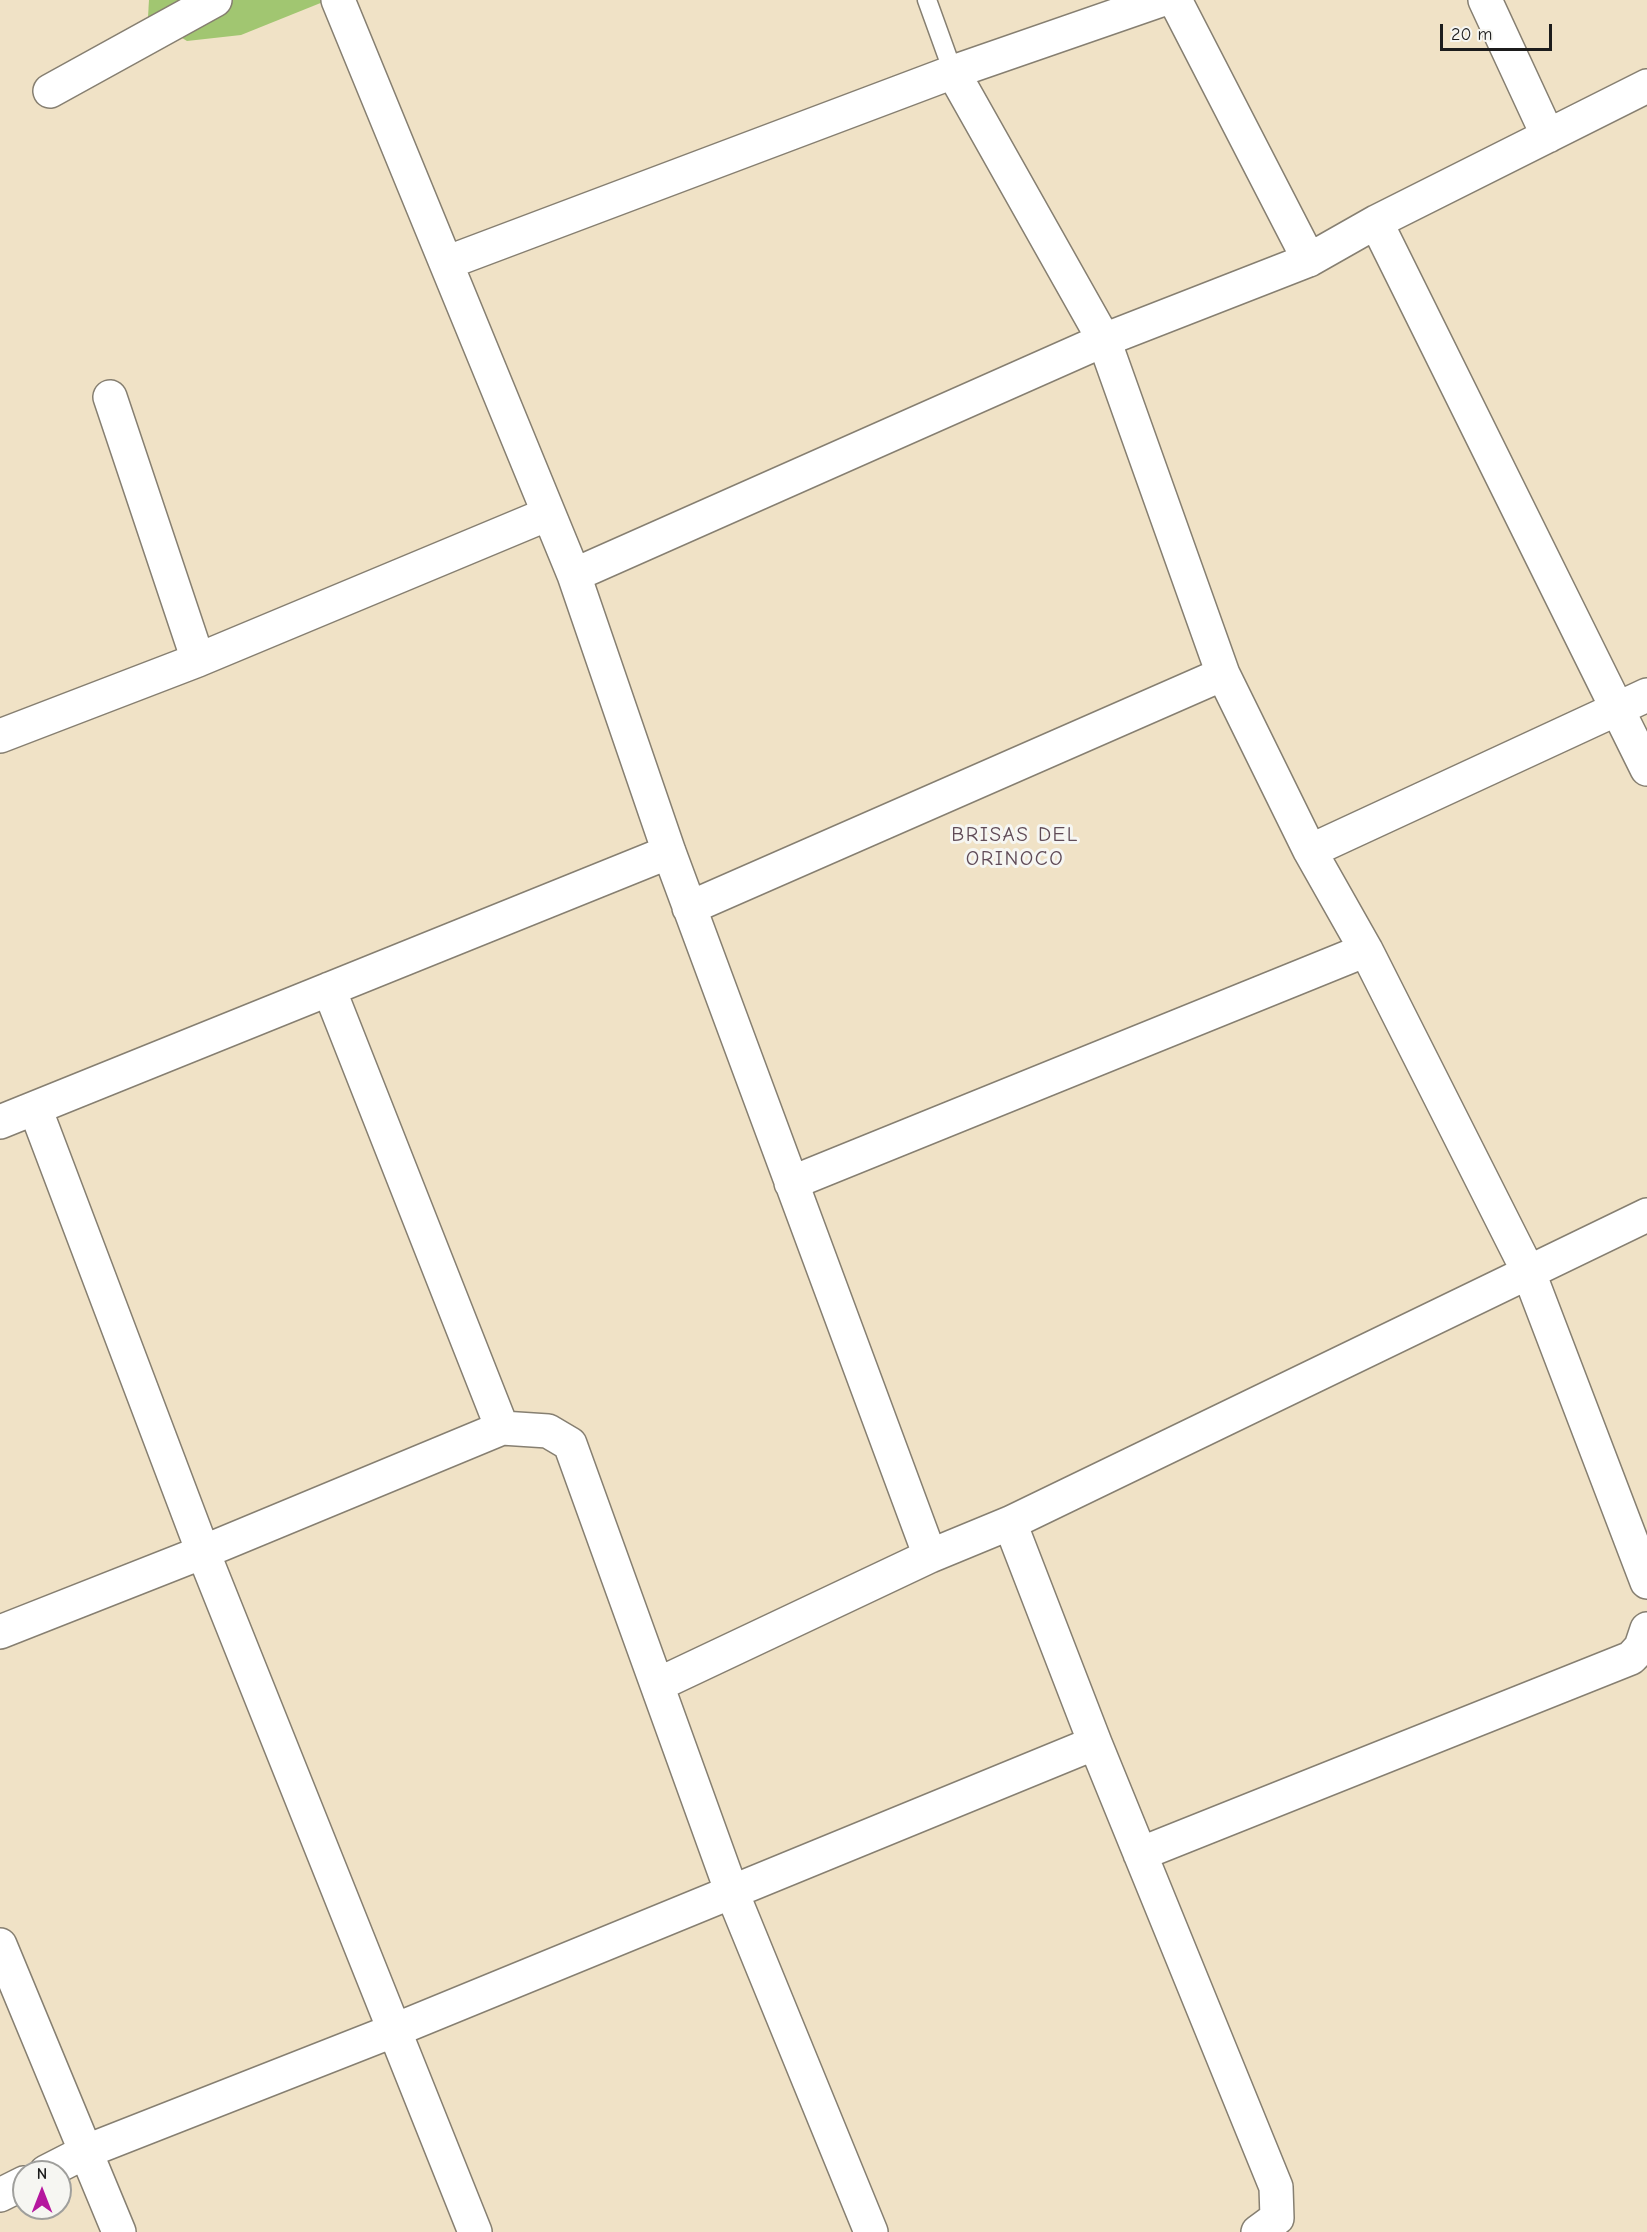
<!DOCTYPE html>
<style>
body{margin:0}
#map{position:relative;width:1647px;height:2232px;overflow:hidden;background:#f0e2c6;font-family:"Comic Neue",sans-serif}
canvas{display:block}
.north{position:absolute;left:12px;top:2160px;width:60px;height:60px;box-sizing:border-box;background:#f6f6f2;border:2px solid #9f9f9c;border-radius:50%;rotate:0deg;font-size:16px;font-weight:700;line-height:24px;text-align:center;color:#1c1c1c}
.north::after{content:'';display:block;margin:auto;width:21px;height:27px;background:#b5179e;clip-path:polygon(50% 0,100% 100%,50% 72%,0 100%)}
.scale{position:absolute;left:1440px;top:24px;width:112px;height:27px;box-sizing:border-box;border:3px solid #1c1c1c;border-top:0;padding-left:8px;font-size:18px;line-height:21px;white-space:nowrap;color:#1c1c1c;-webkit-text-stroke:4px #f6f6f2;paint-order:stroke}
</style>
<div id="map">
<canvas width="1647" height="2232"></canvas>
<div class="north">N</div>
<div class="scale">20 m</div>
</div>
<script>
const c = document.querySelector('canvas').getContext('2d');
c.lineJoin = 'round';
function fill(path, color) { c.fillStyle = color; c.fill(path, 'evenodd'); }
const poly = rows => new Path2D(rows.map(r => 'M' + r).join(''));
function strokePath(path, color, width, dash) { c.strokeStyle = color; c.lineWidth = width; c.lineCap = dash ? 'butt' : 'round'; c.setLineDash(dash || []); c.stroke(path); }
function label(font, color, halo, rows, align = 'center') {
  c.font = font + ' "Comic Neue",sans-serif'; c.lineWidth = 6; c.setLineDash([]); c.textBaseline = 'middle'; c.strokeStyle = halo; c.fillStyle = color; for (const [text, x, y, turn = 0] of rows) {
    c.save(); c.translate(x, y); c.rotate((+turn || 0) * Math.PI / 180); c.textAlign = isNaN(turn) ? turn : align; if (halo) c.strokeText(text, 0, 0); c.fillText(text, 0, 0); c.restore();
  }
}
const green = poly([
 [149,0,328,0,241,35,187,41,148,17]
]);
const service = poly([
 [927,0,953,72]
]);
const minor = poly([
 [338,0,574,575,669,852,930,1556],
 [1175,0,1309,260],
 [1485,0,1548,136],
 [953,72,1104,340,1223,674,1310,851,1366,950,1529,1273,1647,1582],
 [50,91,215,0],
 [1376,222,1647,769],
 [446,263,953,72,1161,0],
 [110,397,198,660],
 [574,575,1104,340,1309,260,1376,222,1647,86],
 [0,736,198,660,548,514],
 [1310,851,1647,695],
 [689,908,1223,674],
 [329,989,502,1428],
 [35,1108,203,1552,475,2232],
 [0,1122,669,852],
 [791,1183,1366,950],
 [1010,1523,1095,1743,1276,2187,1277,2218,1258,2232],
 [0,1632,203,1552,502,1428,548,1431,570,1444,731,1890,871,2232],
 [657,1685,930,1556,1010,1523,1647,1215],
 [1140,1854,1631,1658,1641,1647,1647,1629],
 [0,1945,119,2232],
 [46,2172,87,2151,395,2030,1095,1743],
 [0,2195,24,2183]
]);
const quarterNames = [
 ["BRISAS DEL",1015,835],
 ["ORINOCO",1015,859]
];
fill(green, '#a1c671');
strokePath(service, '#867f71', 21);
strokePath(minor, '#867f71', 36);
strokePath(service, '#fff', 18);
strokePath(minor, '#fff', 33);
c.letterSpacing = '1.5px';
label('21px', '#5f4a56', '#f6f6f2', quarterNames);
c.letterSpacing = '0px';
</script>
